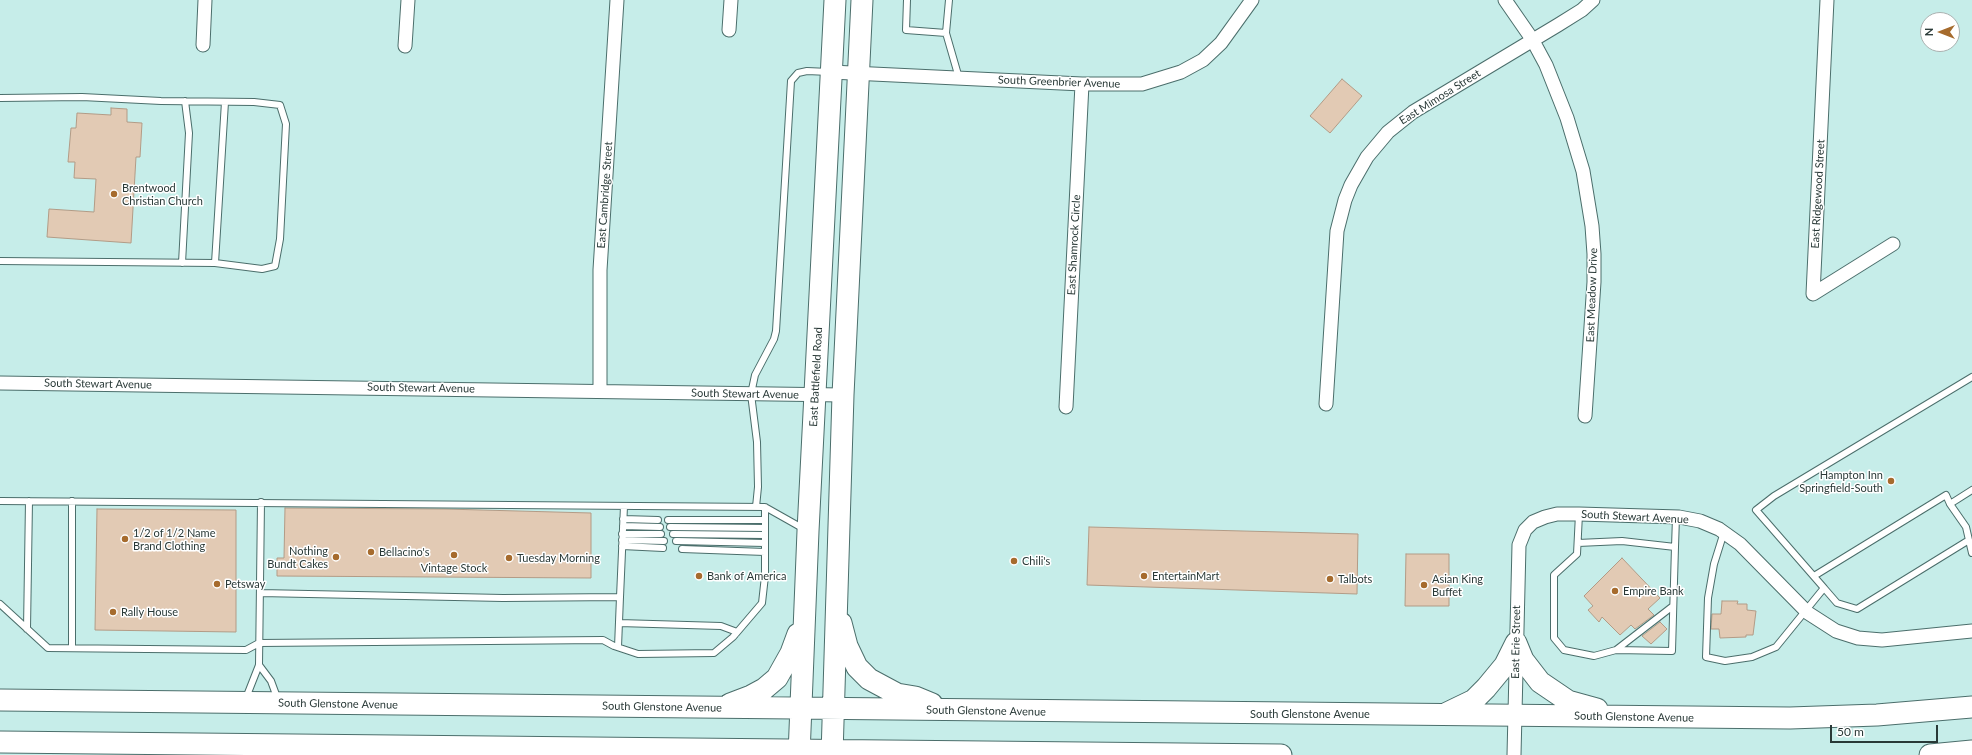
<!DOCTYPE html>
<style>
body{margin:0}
#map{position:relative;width:1972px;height:755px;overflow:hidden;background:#c6ede9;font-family:Lato,sans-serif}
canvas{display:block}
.north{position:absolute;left:1920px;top:12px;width:40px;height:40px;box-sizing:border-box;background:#fff;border:1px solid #a9b0af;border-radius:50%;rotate:270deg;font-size:11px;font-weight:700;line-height:16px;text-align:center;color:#293937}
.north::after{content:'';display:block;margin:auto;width:14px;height:18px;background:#a66b2d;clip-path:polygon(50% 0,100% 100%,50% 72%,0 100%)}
.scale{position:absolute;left:1830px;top:725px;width:108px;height:18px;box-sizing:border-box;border:2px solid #293937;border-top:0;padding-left:5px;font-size:12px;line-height:14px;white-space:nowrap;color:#293937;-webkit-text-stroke:3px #fff;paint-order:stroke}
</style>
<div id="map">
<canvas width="1972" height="755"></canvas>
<div class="north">N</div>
<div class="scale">50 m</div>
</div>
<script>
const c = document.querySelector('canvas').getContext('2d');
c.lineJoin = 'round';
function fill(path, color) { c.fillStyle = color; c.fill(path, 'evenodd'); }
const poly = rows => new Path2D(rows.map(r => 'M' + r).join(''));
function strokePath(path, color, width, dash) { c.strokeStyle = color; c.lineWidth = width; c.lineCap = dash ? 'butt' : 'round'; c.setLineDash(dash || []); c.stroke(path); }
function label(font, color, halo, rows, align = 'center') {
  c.font = font + ' Lato,sans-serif'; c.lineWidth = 3; c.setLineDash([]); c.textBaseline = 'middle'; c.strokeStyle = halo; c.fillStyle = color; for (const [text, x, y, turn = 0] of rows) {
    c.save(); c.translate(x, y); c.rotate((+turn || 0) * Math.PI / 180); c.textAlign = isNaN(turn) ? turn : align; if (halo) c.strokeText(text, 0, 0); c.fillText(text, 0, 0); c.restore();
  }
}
const building = poly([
 [1342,79,1362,96,1330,133,1310,116,1342,79],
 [111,108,127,109,127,122,142,123,140,157,136,157,131,243,47,237,49,209,94,212,96,179,74,178,75,162,68,162,71,128,76,128,77,113,111,115,111,108],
 [285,508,445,509,591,513,591,578,277,576,277,558,284,558,285,508],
 [97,509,236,510,236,632,95,630,97,509],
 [1089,527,1358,534,1357,594,1087,585,1089,527],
 [1406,554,1449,554,1449,606,1405,606,1406,554],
 [1622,558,1660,598,1648,609,1654,615,1635,629,1631,625,1620,635,1602,617,1599,622,1588,610,1593,606,1584,596,1622,558],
 [1722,601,1738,601,1737,604,1747,604,1747,610,1756,611,1753,635,1746,635,1746,637,1720,638,1719,629,1711,629,1712,614,1721,614,1722,601],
 [1660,622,1667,629,1651,644,1642,636,1660,622]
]);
const service = poly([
 [907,0,906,30,946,33,959,78],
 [946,33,949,0],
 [0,98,82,97,161,101,254,102,280,105,286,124,280,239,275,266,262,269,215,263,0,261],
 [182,263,189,133,185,101],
 [215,263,225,102],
 [1972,490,1950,504,1966,527,1972,553],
 [0,501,765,507,804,529],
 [72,501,72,648],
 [756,507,758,487,757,442,751,394,755,375,774,339,776,331,791,81,798,73,807,71,829,72],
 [623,519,658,520],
 [668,520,765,520],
 [623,526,660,527],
 [670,527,765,528],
 [1724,532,1714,564,1708,598,1706,657,1725,661,1752,657,1776,647,1824,588,1756,510,1774,496,1972,377],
 [622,534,661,534],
 [673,534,765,535],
 [622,540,664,541],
 [676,541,765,543],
 [1578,543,1622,541,1675,547,1672,651,1616,650,1594,656,1564,650,1554,638,1554,575,1577,554,1579,514],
 [622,546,663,548],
 [1675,547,1676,517],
 [682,549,765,552],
 [1814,576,1946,495,1950,504],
 [1824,588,1837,603,1857,609,1969,540],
 [260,593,503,598,620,597,618,647],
 [620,597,624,506],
 [0,604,48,648,246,650,259,643,603,640,614,646,638,654,714,653,733,637,762,603,765,576,765,507],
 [619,623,721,626,737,632],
 [27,629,29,501],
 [1616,650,1673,606],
 [259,665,271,681,278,700],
 [246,698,259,665,261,502]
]);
const minor = poly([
 [1505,0,1532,39,1546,65,1567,118,1583,171,1592,226,1594,254,1594,282,1585,416],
 [1827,0,1813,294,1893,244],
 [729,30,731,0],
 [203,45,205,0],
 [405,46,408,0],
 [831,72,1082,84,1142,84,1181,72,1203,60,1221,43,1252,0],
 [0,383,843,395],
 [600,391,600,270,617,0],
 [1326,404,1337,231,1345,200,1351,185,1367,157,1388,132,1413,112,1558,25,1582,10,1593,0],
 [1066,407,1082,84],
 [1514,755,1519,545,1525,530,1533,522,1545,517,1557,514,1579,514,1679,517,1700,521,1719,529,1740,544,1808,613,1836,631,1858,638,1882,640,1972,631]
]);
const primary = poly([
 [841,623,847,646,857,667,869,679,897,694,915,697,932,704],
 [1516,643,1523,660,1540,682,1568,701,1597,709],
 [0,700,1790,718,1877,715,1972,707],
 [730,704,751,696,764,689,777,678,791,653,798,634],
 [1447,713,1474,700,1486,688,1505,665,1516,643],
 [0,742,1281,755],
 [799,755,808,531,835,0],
 [832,755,843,395,862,0],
 [1930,755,1972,751]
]);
const markers = [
 [114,194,4,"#a66b2d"],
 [1891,481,4,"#a66b2d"],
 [125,539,4,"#a66b2d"],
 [371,552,4,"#a66b2d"],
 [454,555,4,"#a66b2d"],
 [336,557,4,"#a66b2d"],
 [509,558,4,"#a66b2d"],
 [1014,561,4,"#a66b2d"],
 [699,576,4,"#a66b2d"],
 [1144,576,4,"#a66b2d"],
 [1330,579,4,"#a66b2d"],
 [217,584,4,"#a66b2d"],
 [1424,585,4,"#a66b2d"],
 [1615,591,4,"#a66b2d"],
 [113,612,4,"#a66b2d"]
];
const streetNames = [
 ["South Greenbrier Avenue",1059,82,2],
 ["East Mimosa Street",1440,97,-32],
 ["East Ridgewood Street",1818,194,-87],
 ["East Cambridge Street",605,195,-86],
 ["East Shamrock Circle",1074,245,-87],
 ["East Meadow Drive",1592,295,-88],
 ["East Battlefield Road",816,377,-87],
 ["South Stewart Avenue",98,384,1],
 ["South Stewart Avenue",421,388,1],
 ["South Stewart Avenue",745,394,1],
 ["South Stewart Avenue",1635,517,3],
 ["East Erie Street",1516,642,-89],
 ["South Glenstone Avenue",338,704,1],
 ["South Glenstone Avenue",662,707,1],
 ["South Glenstone Avenue",986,711,1],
 ["South Glenstone Avenue",1310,714],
 ["South Glenstone Avenue",1634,717,1]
];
const poiNames = [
 ["Brentwood",122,188],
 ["Christian Church",122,201],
 ["Hampton Inn",1883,475,"right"],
 ["Springfield-South",1883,488,"right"],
 ["1/2 of 1/2 Name",133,533],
 ["Brand Clothing",133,546],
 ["Nothing",328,551,"right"],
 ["Bundt Cakes",328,564,"right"],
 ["Bellacino's",379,552],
 ["Tuesday Morning",517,558],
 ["Chili's",1022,561],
 ["Vintage Stock",454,568,"center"],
 ["Bank of America",707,576],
 ["EntertainMart",1152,576],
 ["Talbots",1338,579],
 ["Asian King",1432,579],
 ["Buffet",1432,592],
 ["Petsway",225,584],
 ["Empire Bank",1623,591],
 ["Rally House",121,612]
];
fill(building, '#e2cab4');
strokePath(building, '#b29b86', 1);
strokePath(service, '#4b6e6b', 8);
strokePath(minor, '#4b6e6b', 15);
strokePath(primary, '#4b6e6b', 23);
strokePath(service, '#fff', 6);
strokePath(minor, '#fff', 13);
strokePath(primary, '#fff', 21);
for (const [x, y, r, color] of markers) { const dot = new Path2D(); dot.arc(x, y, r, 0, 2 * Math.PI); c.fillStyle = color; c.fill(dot); strokePath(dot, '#fff', 1.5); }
label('11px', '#293937', '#fff', streetNames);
label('11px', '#293937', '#fff', poiNames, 'left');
</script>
